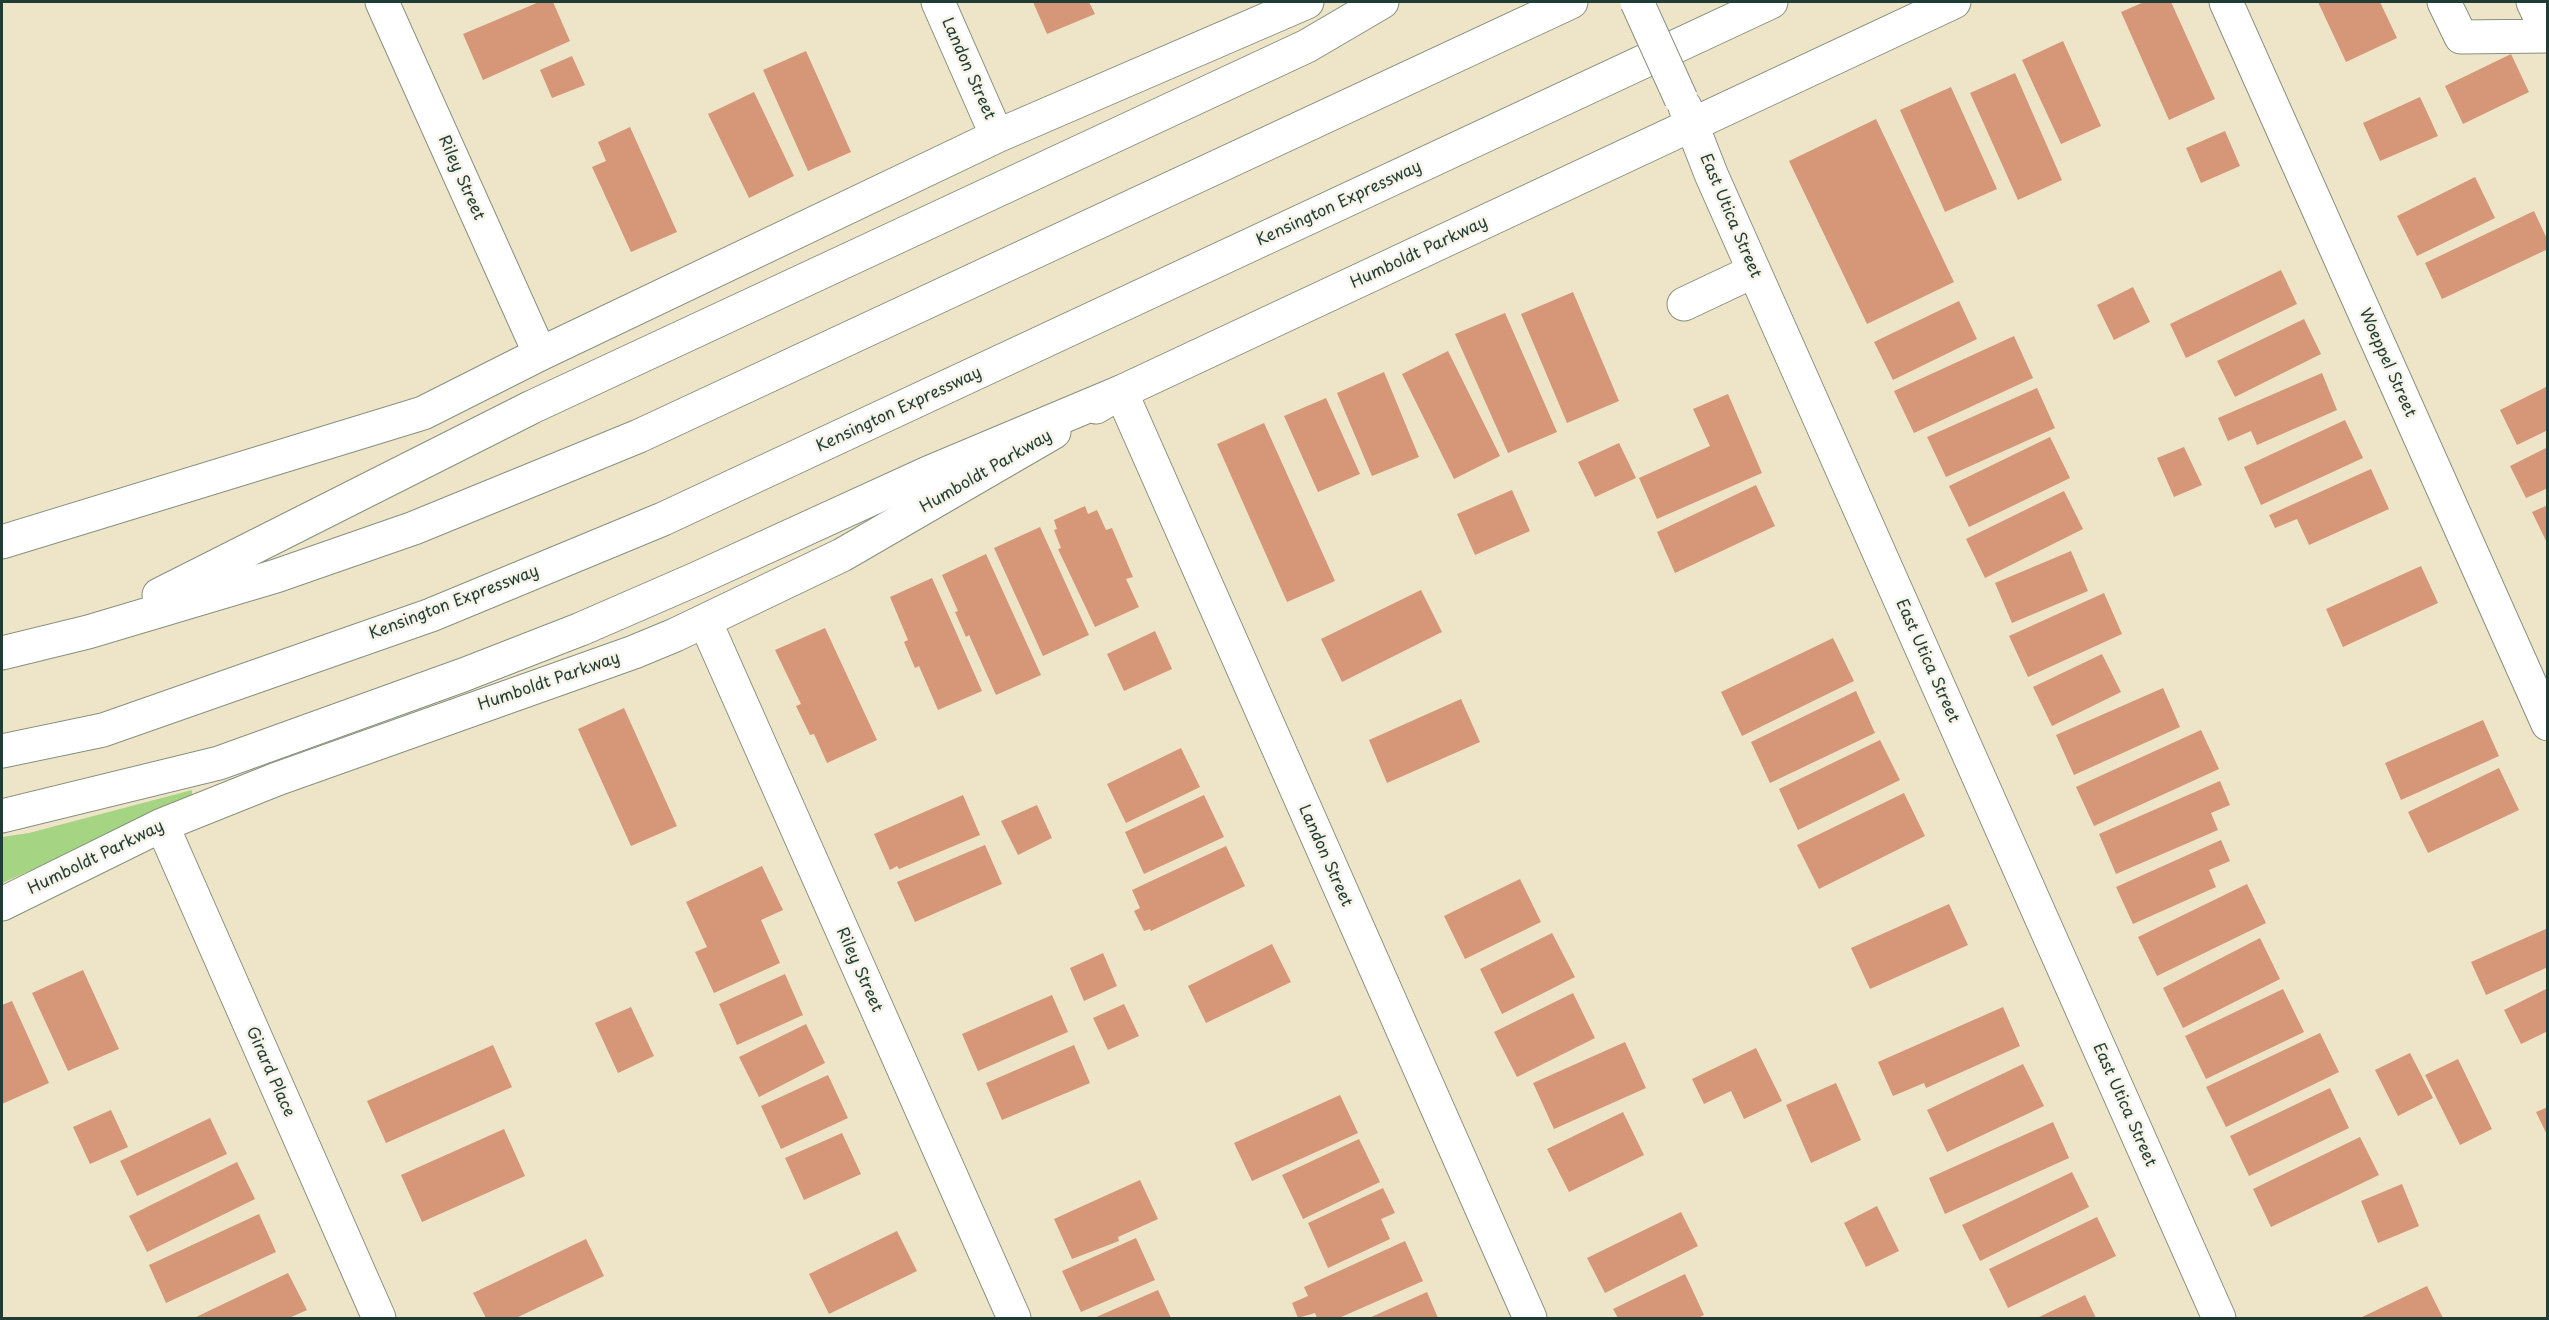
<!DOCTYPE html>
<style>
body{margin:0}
#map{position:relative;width:2549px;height:1320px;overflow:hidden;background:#eee5c8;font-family:"Playpen Sans",sans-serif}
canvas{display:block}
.frame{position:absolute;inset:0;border:3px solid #1f3d34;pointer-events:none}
</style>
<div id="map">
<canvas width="2549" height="1320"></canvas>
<div class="frame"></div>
</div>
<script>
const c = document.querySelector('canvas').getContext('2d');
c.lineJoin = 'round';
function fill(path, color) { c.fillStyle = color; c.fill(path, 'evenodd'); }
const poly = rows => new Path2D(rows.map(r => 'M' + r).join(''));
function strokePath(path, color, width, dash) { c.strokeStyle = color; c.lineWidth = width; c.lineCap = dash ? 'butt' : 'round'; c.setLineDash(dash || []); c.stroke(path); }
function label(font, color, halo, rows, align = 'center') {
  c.font = font + ' "Playpen Sans",sans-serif'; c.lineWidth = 5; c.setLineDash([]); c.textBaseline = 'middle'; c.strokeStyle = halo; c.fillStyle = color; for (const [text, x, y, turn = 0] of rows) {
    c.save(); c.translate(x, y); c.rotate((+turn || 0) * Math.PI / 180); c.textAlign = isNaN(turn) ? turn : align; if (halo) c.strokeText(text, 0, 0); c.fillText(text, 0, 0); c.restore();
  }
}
const green = poly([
 [192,790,192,800,2,883,2,837,29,833]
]);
const building = poly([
 [539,2,553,2,570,41,483,80,463,34],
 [1033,2,1089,2,1095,14,1047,34],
 [2144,2,2171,2,2215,99,2169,120,2121,12],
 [2318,2,2380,2,2397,38,2346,62],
 [2063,41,2101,126,2061,144,2022,60],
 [806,51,851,152,808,171,763,70],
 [2511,54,2529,92,2463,124,2445,86],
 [572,56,585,85,552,98,540,70],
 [2015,73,2062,180,2018,200,1970,93],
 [1951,87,1997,189,1945,212,1900,110],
 [754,92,794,176,749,198,708,114],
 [2420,97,2438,136,2380,161,2363,123],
 [1876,119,1954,282,1867,324,1789,161],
 [630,127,677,232,631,252,592,167,606,161,598,142],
 [2225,131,2240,166,2201,183,2186,148],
 [2475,177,2495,218,2417,256,2397,216],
 [2534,211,2548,241,2548,249,2442,299,2425,263],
 [2281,270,2297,304,2186,358,2170,324],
 [2133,287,2150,322,2114,340,2097,305],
 [1573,292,1619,401,1567,423,1521,314],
 [1959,301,1977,339,1893,380,1874,342],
 [1505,313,1557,432,1508,453,1455,334],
 [2304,319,2321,354,2235,397,2217,361],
 [2014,336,2033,378,1914,433,1894,391],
 [1448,351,1500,456,1454,479,1402,374],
 [1384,372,1419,457,1372,476,1337,393],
 [2322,373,2337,410,2257,445,2251,431,2228,441,2218,418],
 [2548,386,2548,430,2517,445,2500,410],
 [2037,388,2055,428,1946,477,1927,437],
 [1728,394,1762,473,1657,519,1639,478,1710,446,1693,409],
 [1326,398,1360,474,1318,492,1284,416],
 [2345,420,2363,458,2261,505,2244,467],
 [1264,423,1335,581,1287,602,1217,444],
 [2050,437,2070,478,1969,527,1949,486],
 [1619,443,1636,478,1595,497,1578,462],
 [2184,447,2202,485,2174,497,2157,458],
 [2548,447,2548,488,2526,498,2510,466],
 [2371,469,2389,509,2309,545,2297,519,2275,528,2269,515],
 [1756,485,1775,526,1675,573,1657,532],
 [1512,490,1530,531,1475,555,1457,514],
 [2064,491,2083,529,1985,578,1966,539],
 [2548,505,2548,545,2532,512],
 [1085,506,1088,514,1097,510,1106,530,1112,528,1133,577,1126,579,1139,607,1095,627,1058,549,1061,548,1054,530,1057,529,1054,520],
 [1040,527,1089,635,1043,656,994,548],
 [2071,551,2088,591,2012,623,1995,583],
 [986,554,1041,675,996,695,969,635,966,637,955,612,958,611,942,575],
 [2421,566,2438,603,2343,647,2326,609],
 [932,578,982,691,938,710,919,666,915,668,904,642,908,640,890,597],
 [1421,590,1442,632,1342,682,1321,639],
 [2104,593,2122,634,2028,677,2009,636],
 [825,628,877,740,827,763,814,734,810,735,796,706,801,704,775,650],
 [1155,631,1172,669,1124,691,1107,654],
 [1833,638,1854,681,1742,736,1721,692],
 [2102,654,2121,692,2052,726,2033,687],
 [2163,688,2180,727,2074,775,2056,735],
 [1856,691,1875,733,1770,783,1751,742],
 [1461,699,1480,742,1387,783,1369,740],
 [624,708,677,826,631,846,578,729],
 [2483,720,2499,756,2401,800,2385,763],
 [2201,730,2219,769,2094,826,2076,787],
 [1880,740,1900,780,1798,830,1779,789],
 [1181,748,1200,787,1126,823,1107,784],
 [2499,768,2519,810,2428,853,2408,812],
 [2220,781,2230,805,2211,813,2218,830,2116,874,2099,834],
 [1904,793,1925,836,1819,889,1797,845],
 [963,795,980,835,899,869,897,866,890,870,874,834],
 [1204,795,1224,837,1144,874,1125,832],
 [1037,805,1052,838,1018,855,1001,821],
 [2221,840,2230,861,2209,870,2216,887,2133,924,2116,887],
 [985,845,1002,884,915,922,897,882],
 [1226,846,1245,886,1151,931,1150,929,1144,931,1134,911,1140,908,1132,890],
 [762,866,783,910,761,920,780,963,714,993,695,952,707,947,686,902],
 [1520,879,1541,922,1465,959,1444,916],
 [2247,884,2266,923,2157,976,2138,937],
 [1949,904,1968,945,1870,989,1851,948],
 [2548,928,2548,967,2486,995,2471,962],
 [1552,933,1575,977,1502,1014,1480,969],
 [2260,938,2280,979,2183,1028,2163,988],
 [1272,944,1291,982,1206,1023,1188,986],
 [1103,953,1117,986,1084,1001,1070,968],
 [83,970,119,1049,68,1071,32,993],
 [785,974,803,1015,737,1045,719,1004],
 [2548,988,2548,1031,2521,1044,2504,1010],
 [2283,989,2304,1032,2206,1079,2185,1036],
 [1573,993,1595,1038,1517,1077,1494,1032],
 [1052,995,1068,1032,978,1071,962,1034],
 [12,1001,49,1083,2,1104,2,1005],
 [1124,1004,1139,1036,1108,1050,1093,1018],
 [631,1007,654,1056,618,1073,595,1023],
 [2003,1007,2020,1046,1926,1088,1924,1083,1893,1096,1878,1062],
 [806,1024,825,1063,759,1097,739,1057],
 [2320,1033,2339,1072,2226,1127,2206,1087],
 [1625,1042,1646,1088,1554,1129,1533,1083],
 [493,1045,512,1087,386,1143,367,1101],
 [1074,1045,1090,1083,1002,1120,986,1083],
 [1756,1048,1782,1101,1744,1119,1731,1091,1704,1104,1692,1079],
 [2410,1053,2433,1098,2398,1116,2375,1070],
 [2458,1059,2492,1129,2460,1145,2425,1075],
 [2023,1064,2044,1106,1947,1152,1927,1110],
 [828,1075,848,1118,781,1149,761,1106],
 [1836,1083,1861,1140,1811,1163,1786,1105],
 [2330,1088,2349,1128,2249,1176,2230,1136],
 [1340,1095,1358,1133,1252,1181,1234,1143],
 [2548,1107,2548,1137,2536,1112],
 [111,1110,128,1147,90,1164,73,1127],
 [1623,1112,1644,1155,1569,1192,1547,1149],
 [210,1118,227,1154,137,1196,120,1161],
 [2053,1122,2069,1158,1945,1214,1929,1178],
 [504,1129,525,1176,422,1222,401,1175],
 [842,1133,861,1174,804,1200,785,1158],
 [2360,1137,2379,1175,2271,1227,2253,1189],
 [1359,1139,1380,1182,1303,1219,1282,1175],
 [237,1162,255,1199,147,1252,129,1216],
 [2072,1172,2089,1207,1980,1261,1962,1225],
 [1140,1180,1158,1219,1118,1237,1119,1241,1072,1259,1054,1219],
 [2402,1184,2419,1226,2378,1243,2361,1201],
 [1383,1188,1395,1213,1381,1219,1390,1239,1328,1268,1308,1223],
 [1877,1206,1899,1251,1866,1267,1844,1223],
 [1681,1212,1698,1246,1605,1293,1587,1258],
 [259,1214,276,1252,166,1303,149,1265],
 [2097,1217,2116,1256,2008,1308,1989,1269],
 [897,1231,917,1271,829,1314,809,1274],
 [1136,1238,1155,1280,1081,1312,1062,1271],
 [586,1239,604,1276,516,1318,486,1318,473,1293],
 [1405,1241,1423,1281,1339,1318,1317,1318,1315,1313,1298,1318,1292,1303,1308,1296,1304,1287],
 [288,1273,307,1310,289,1318,194,1318],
 [1685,1274,1704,1315,1698,1318,1618,1318,1613,1309],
 [2427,1286,2443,1318,2360,1318],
 [1158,1290,1171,1318,1094,1318],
 [1427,1292,1438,1318,1369,1318],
 [2085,1295,2096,1318,2037,1318]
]);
const minor = poly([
 [382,2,540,354],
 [938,2,997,136],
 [2226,2,2548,724],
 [2444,2,2461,37,2548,36],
 [2533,2,2548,34],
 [1685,107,1711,174,2219,1318],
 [1684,304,1754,271],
 [1121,392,1530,1318],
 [1096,407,1121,392,1954,2],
 [2,542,423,413,540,354,997,136,1307,2],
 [705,621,1014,1318],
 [162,825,379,1318],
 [2,904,162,825,277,779,634,652,675,635,842,555,1054,432]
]);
const highway = poly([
 [159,595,532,407,1307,46,1382,2],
 [2,653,88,632,276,576,414,528,639,436,1571,2],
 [2,751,103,730,431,615,663,519,1771,2],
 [2,816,219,763,463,675,581,629,696,579,928,473,1121,392]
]);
const minorBridge = poly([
 [1637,2,1681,99]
]);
const streetNames = [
 ["Landon Street",968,69,66],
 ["Riley Street",461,178,66],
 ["Kensington Expressway",1339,204,-25],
 ["East Utica Street",1730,216,67],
 ["Humboldt Parkway",1419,253,-25],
 ["Woeppel Street",2387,363,66],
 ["Kensington Expressway",899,410,-25],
 ["Humboldt Parkway",986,472,-30],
 ["Kensington Expressway",454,603,-21],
 ["East Utica Street",1927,661,66],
 ["Humboldt Parkway",549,682,-19],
 ["Landon Street",1325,856,66],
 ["Humboldt Parkway",96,858,-26],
 ["Riley Street",859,970,66],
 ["Girard Place",270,1072,66],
 ["East Utica Street",2124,1105,66]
];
fill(green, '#a5d482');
fill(building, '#d69678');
strokePath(minor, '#86917e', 35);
strokePath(highway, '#86917e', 35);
strokePath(minor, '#fff', 33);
strokePath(highway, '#fff', 33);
strokePath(minorBridge, '#86917e', 35, []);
strokePath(minorBridge, '#fff', 33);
label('16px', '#1f3d34', '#f7f3e8', streetNames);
</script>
